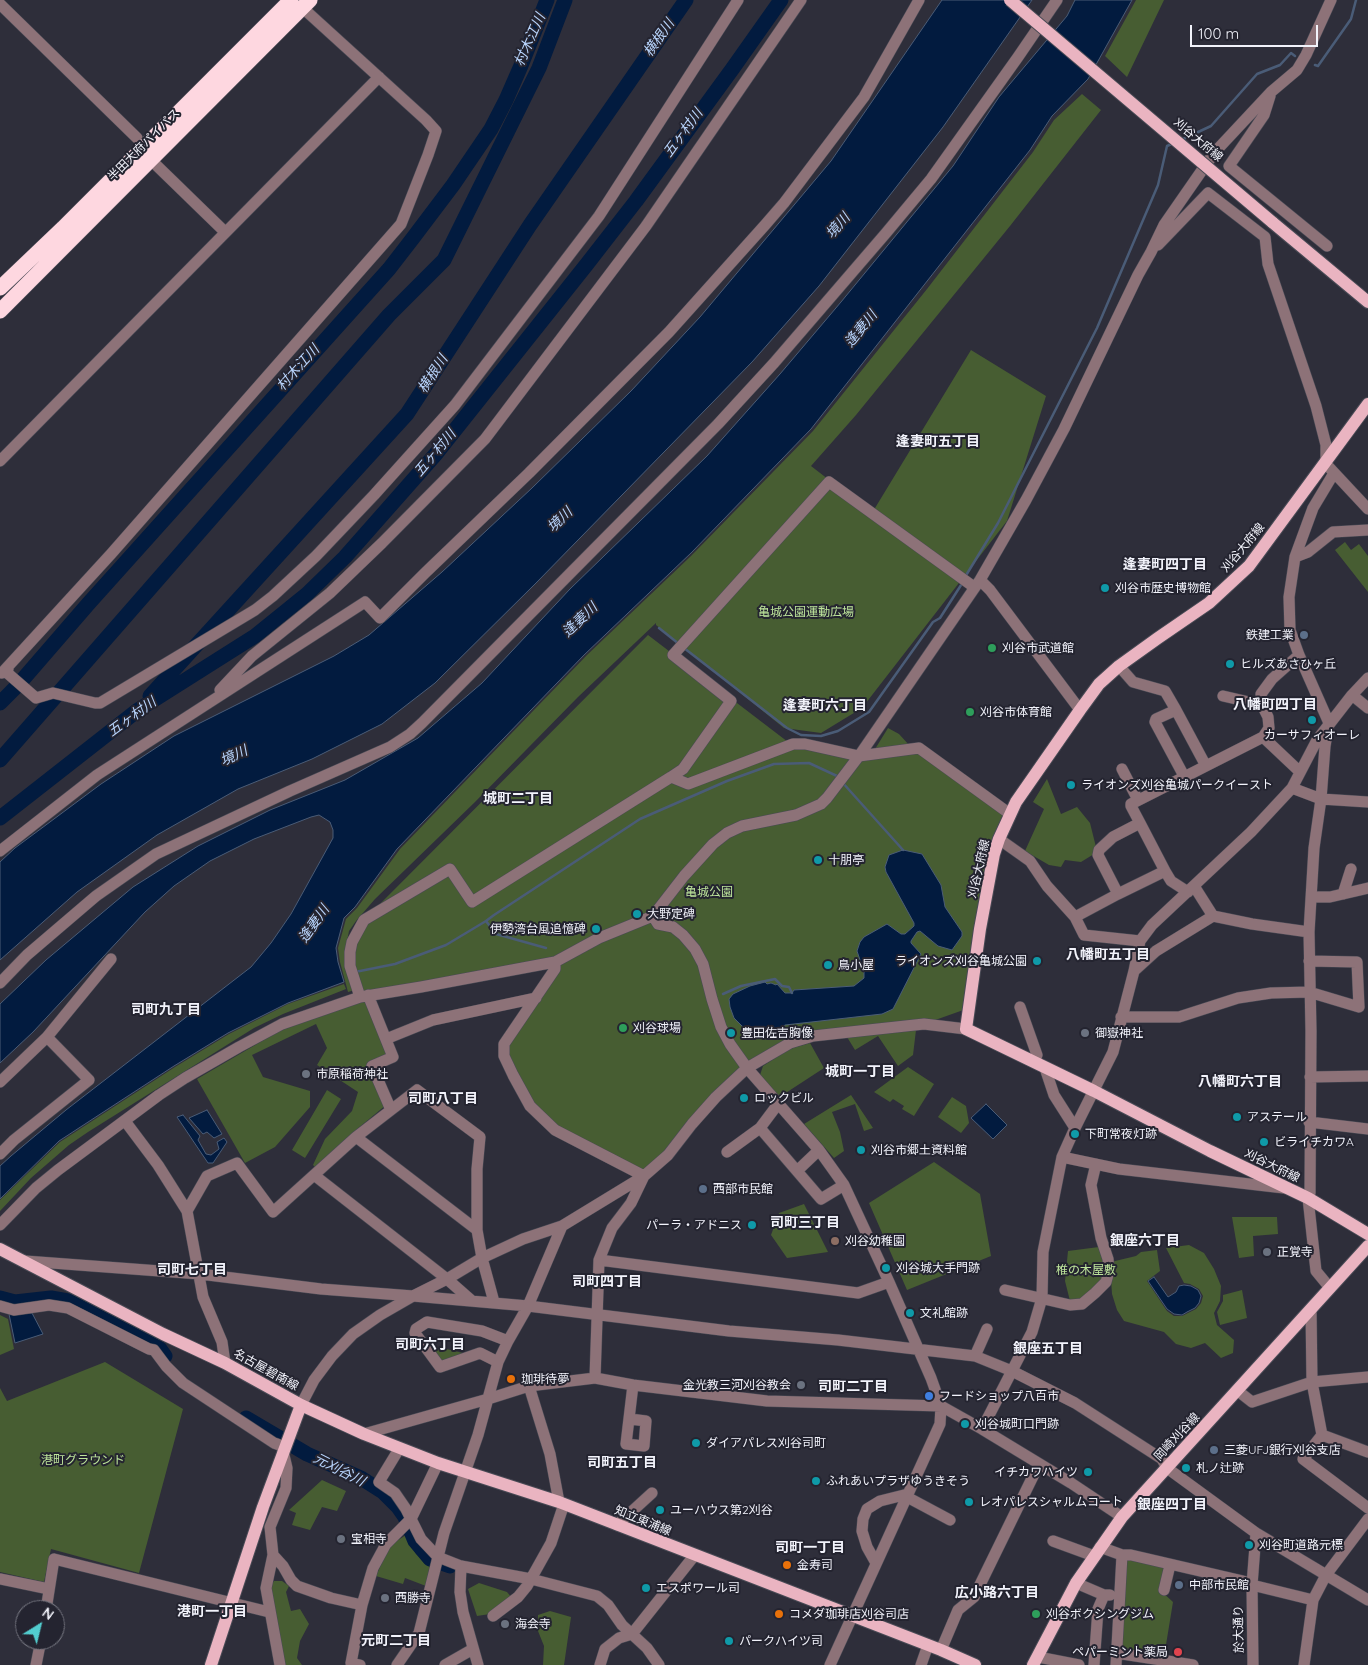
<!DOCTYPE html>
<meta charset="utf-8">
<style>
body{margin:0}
#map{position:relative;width:1368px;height:1665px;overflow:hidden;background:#2e2e3a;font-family:Quicksand,sans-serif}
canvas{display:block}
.north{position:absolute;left:15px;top:1600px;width:50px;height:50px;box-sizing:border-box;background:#242430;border:1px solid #767781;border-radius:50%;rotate:36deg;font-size:14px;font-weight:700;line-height:20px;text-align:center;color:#f2f3fb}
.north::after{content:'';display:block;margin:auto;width:18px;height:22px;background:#52cdcf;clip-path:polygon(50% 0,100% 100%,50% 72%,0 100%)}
.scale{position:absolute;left:1190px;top:25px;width:128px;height:22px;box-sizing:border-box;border:2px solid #f2f3fb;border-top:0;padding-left:6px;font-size:15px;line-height:18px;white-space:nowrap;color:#f2f3fb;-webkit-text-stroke:4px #242430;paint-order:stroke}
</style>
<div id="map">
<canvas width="1368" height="1665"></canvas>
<div class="north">N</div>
<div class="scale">100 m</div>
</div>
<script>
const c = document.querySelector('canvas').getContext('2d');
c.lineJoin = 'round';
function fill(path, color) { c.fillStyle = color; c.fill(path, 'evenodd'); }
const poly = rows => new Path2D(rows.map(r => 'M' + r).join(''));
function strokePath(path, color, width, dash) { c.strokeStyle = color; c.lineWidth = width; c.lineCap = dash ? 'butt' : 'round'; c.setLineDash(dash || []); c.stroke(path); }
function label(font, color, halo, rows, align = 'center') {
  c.font = font + ' Quicksand,"Noto Sans JP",sans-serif'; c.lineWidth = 4; c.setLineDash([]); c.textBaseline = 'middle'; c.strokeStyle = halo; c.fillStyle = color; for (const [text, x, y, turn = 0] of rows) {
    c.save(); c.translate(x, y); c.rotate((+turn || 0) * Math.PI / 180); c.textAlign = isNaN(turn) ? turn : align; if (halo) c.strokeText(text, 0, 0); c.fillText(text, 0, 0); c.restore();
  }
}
const green = poly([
 [1136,0,1164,0,1127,77,1105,56],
 [1082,94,1101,110,1010,226,856,415,811,466,872,513,971,350,1046,396,1007,521,862,708,821,733,784,728,656,625,656,623,578,697,475,802,375,899,356,921,349,931,346,946,355,990,348,992,340,962,338,948,346,919,357,908,400,849,587,655,691,556,813,431,927,289,1033,152,1054,120],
 [1345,542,1351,550,1359,544,1368,556,1368,592,1335,550],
 [648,635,788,742,872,754,888,728,899,734,910,746,919,748,1010,814,999,839,969,1008,924,1024,813,1036,746,1068,644,1176,575,1142,530,1106,504,1044,555,962,360,997,352,942,364,920],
 [1047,779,1061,814,1077,807,1090,823,1096,847,1094,854,1081,862,1065,860,1061,867,1049,865,1025,851,1044,809,1033,802],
 [344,984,346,989,283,1014,254,1028,88,1132,69,1145,31,1178,0,1211,0,1200,60,1142,175,1067,229,1034,288,1004],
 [365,999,388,1055,367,1063,386,1105,356,1130,316,1168,313,1165,325,1139,352,1111,358,1092,317,1065,327,1048,316,1024,252,1055,263,1077,310,1091,310,1107,275,1147,245,1163,197,1079,286,1027],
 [916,1030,913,1055,898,1066,878,1036,855,1050,847,1037],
 [810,1043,824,1068,778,1098,759,1078,763,1066,789,1049],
 [908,1067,934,1084,914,1116,902,1109,904,1106,893,1099,890,1102,874,1092],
 [327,1090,341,1099,305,1158,292,1150],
 [851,1095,873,1128,864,1131,855,1104,832,1112,840,1132,844,1151,834,1158,804,1124],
 [952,1097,966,1106,969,1123,961,1133,938,1117],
 [934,1162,980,1194,991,1256,907,1290,869,1203],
 [804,1204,828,1252,787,1258,771,1235,779,1213],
 [1232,1217,1277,1217,1278,1234,1253,1236,1254,1256,1239,1258],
 [1189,1245,1204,1253,1214,1269,1221,1286,1220,1301,1214,1313,1217,1325,1234,1340,1233,1353,1221,1358,1205,1343,1191,1348,1176,1344,1164,1332,1124,1321,1117,1310,1112,1294,1111,1279,1111,1262,1136,1256,1141,1252,1157,1250,1160,1271,1147,1281,1167,1311,1174,1316,1182,1316,1196,1309,1201,1303,1203,1296,1199,1289,1190,1284,1184,1283,1166,1248],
 [1099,1247,1104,1260,1105,1272,1102,1281,1081,1301,1070,1301,1065,1281,1068,1251],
 [1242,1290,1247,1318,1220,1325,1217,1312,1223,1301,1223,1295],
 [0,1315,8,1319,14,1349,0,1355],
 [438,1347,467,1354,441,1363,432,1352],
 [105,1362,183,1409,139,1573,51,1549,44,1582,0,1572,0,1388,7,1401],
 [322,1480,346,1491,337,1511,322,1507,310,1530,292,1525,296,1513,289,1510],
 [406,1535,416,1554,430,1566,426,1586,405,1578,403,1584,376,1576,389,1546],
 [1129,1558,1166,1567,1161,1591,1173,1602,1164,1657,1119,1650,1125,1563],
 [274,1581,282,1581,289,1586,286,1592,291,1611,300,1609,309,1624,300,1641,297,1658,302,1665,282,1665,269,1588],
 [479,1583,507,1592,512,1598,490,1614,477,1616,468,1589],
 [550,1611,571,1617,564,1665,543,1665,544,1646,538,1631,538,1615]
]);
const water = poly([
 [942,0,1032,0,943,127,819,286,752,362,536,583,435,683,382,724,312,759,238,789,157,835,77,892,0,960,0,862,15,848,101,784,174,736,334,656,369,635,442,572,532,488,631,391,700,317,831,161,942,0],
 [1075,0,1132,0,1088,79,1052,116,1030,150,811,429,692,552,584,655,397,849,355,907,344,918,336,948,338,962,344,982,288,1003,228,1033,174,1066,59,1141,0,1199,0,1166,11,1156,66,1110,251,967,271,943,291,914,333,838,333,830,330,822,319,815,311,817,254,839,210,861,174,886,145,912,33,1032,0,1063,0,1004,46,960,133,887,198,846,270,810,345,780,418,738,482,683,570,589,707,456,780,374,841,302,953,166,999,97,1067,16,1075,0],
 [903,850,922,854,941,885,945,907,962,932,962,936,952,950,938,946,920,931,917,932,911,941,911,943,921,954,893,1009,882,1014,785,1025,769,1037,757,1036,751,1033,742,1026,734,1018,730,1007,729,999,733,994,750,986,765,982,767,984,771,983,776,985,777,984,785,993,792,993,794,990,854,986,864,978,864,972,857,951,860,942,864,937,887,924,901,934,905,934,914,926,914,923,886,872,885,867,889,855,903,850],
 [986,1104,1007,1125,993,1139,971,1118,986,1104],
 [207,1110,222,1134,214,1138,207,1132,203,1134,189,1118,207,1110],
 [183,1115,200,1136,198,1140,206,1154,211,1155,219,1149,217,1142,224,1138,227,1142,213,1163,208,1163,177,1117,183,1115],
 [1154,1277,1168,1297,1176,1292,1179,1286,1184,1285,1191,1286,1198,1290,1201,1296,1199,1303,1195,1308,1187,1312,1182,1315,1174,1314,1167,1309,1148,1281,1154,1277],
 [32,1313,43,1334,15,1343,9,1314,32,1313]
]);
const stream = poly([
 [1315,65,1318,66,1351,19,1356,0],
 [1181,140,1211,126,1257,74,1280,65,1291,53,1295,56],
 [965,577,998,523,1097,328,1158,185,1167,146,1174,143],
 [659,628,679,644],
 [684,648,787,728,801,735,821,736,838,731,869,712,933,622,940,618,963,582],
 [842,782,903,850],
 [486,921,496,934,546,948],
 [355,972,395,964,446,945,486,921,494,915,640,819,727,781,774,764,809,763,837,776],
 [723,994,741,986,775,979,782,986,789,987,792,993]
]);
const river = poly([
 [150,696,407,414,530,225,686,0],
 [0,703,18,685,89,603,389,269,413,238,453,185,491,129,506,100,520,68,547,0],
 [0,760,389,315,444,260,539,68,565,0],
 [0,818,138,710,255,636,307,594,345,557,435,455,587,264,636,201,733,68,781,0],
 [0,1298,15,1302,51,1298,68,1301,149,1343,160,1349,165,1356],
 [246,1418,307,1454,361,1478,383,1492,398,1507,405,1517,415,1541,430,1559,450,1566]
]);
const minor = poly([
 [0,4,137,138],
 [1270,96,1264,115,1229,166,1327,246],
 [151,160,225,232],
 [1158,245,1208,193,1265,237,1268,264,1316,406,1326,445,1326,464,1368,509],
 [0,461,379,77],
 [1295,557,1308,552,1333,532,1368,530],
 [980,580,990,590,1080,710],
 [1119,666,1133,682,1165,691,1176,710],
 [8,669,5,671,36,698,53,693,95,703,100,703,255,610,273,596,316,556,374,495,455,405,599,216,738,0],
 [2,673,111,554,401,224,428,155,436,131,426,120,305,10,300,10],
 [220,690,252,656,330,593,382,543,485,439,646,226,801,0],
 [1352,695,1368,708],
 [1223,696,1262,705],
 [1263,737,1299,771],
 [1122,769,1138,800],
 [1184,776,1155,722,1156,719,1176,710,1206,766],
 [671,777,683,769,731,701,673,655,829,482,974,587],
 [1292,788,1321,799,1368,802],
 [1140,823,1131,806,1131,804,1263,737,1269,728,1268,717,1262,705,1261,694,1272,679,1299,655],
 [999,839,1030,861,1047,886,1075,917,1084,935,1140,941],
 [0,851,97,775,365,602,380,618,425,573,529,473,669,332,765,225,784,203,864,97,919,0],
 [1165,871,1171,881,1188,892],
 [1343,894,1351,869],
 [1312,897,1330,897,1368,888],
 [653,916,658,924,673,927,683,935,695,949,703,964,712,999,721,1027,730,1044,747,1068,819,1150,844,1185,889,1282,931,1378,941,1406,940,1424,830,1665],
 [1213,916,1252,924,1309,932],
 [1075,917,1118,894,1098,855,1099,850,1113,837,1140,823,1165,871,1118,894],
 [555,962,555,969,504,1044,504,1056,513,1075,530,1106,555,1130,644,1176,631,1203,612,1228,599,1260,595,1378],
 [1134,971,1156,951,1213,916,1194,886],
 [0,983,27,955,96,896,156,854,290,791,390,747,410,734,422,723,718,424,774,363,886,233,931,179,1018,57,1057,0],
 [360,997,350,966,350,952,352,942,364,920,450,869,472,902,671,777,688,784,793,744,805,744,859,756,919,748,1010,814],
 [1020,1007,1037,1055,1034,1062],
 [1121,1017,1179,1017,1238,998,1271,993,1309,992,1359,1007,1357,962,1309,961],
 [386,1039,433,1020,536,998],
 [1045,1068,1054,1095,1075,1128],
 [1310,1077,1368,1076],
 [0,1082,47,1037,111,959],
 [778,1104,760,1128,821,1199,844,1185],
 [391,1110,417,1090,480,1137,477,1169,477,1230,482,1258,494,1302],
 [125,1121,158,1165,187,1211],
 [1309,1122,1368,1129],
 [356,1137,477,1230],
 [727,1152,760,1128],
 [0,1154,14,1140,89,1080,47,1037],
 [1062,1157,1119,1169,1284,1188],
 [797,1171,819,1150],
 [314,1175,447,1279,472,1301],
 [0,1225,36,1188,58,1170,159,1095,185,1078,239,1047,282,1024,360,997,421,987,555,962,599,938,653,916,684,876,713,844,727,833,742,826,796,815,821,804,827,798,859,756,980,580,1026,500,1064,429,1138,275,1151,252,1164,225,1214,153,1271,92,1297,70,1306,55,1331,0],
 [599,1260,858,1293,889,1282],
 [25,1261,200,1274,321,1289,413,1296,447,1279,482,1258,523,1239,562,1226,644,1176,668,1155,692,1124,716,1097,747,1068,790,1043,813,1036,924,1024,966,1029],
 [1330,1288,1316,1271,1308,1198,1310,1193,1311,1031,1309,932,1314,848,1321,799,1325,746,1329,723,1299,655,1290,630,1289,597,1295,557,1313,508,1334,473],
 [1005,1290,1070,1305,1082,1304,1095,1293,1106,1282,1109,1271,1108,1259,1101,1238,1091,1185,1096,1164],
 [0,1306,14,1310,49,1305,68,1308,149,1349,154,1350,166,1366,183,1383,274,1443,285,1447],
 [1311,1309,1312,1382,1322,1435,1303,1459,1368,1508],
 [975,1356,987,1329],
 [498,1362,480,1353,440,1367,415,1333,416,1329,427,1322,482,1331,508,1341],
 [225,1363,222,1342,203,1297,187,1211,207,1176,237,1163,273,1212,356,1137,391,1110,372,1066,393,1057,368,995],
 [529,1386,550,1454,559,1502],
 [1238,1391,1252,1402,1312,1382,1368,1377],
 [301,1405,314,1380,332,1356,353,1334,380,1315,413,1296,528,1306,729,1331,838,1340,975,1356,1012,1371,1075,1403,1162,1459,1167,1468,1256,1533,1368,1600],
 [630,1419,646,1421,644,1446,626,1444,633,1385],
 [982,1429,1071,1483,1122,1517],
 [364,1434,488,1399,529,1386,595,1378,633,1385,767,1401,941,1406,982,1429,1032,1332,1042,1298,1043,1252,1062,1157,1075,1128,1113,1052,1134,971,1140,941,1152,925,1251,832,1292,788,1317,740,1352,695,1368,678],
 [1322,1435,1368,1452],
 [399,1449,379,1482,395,1493,406,1509,421,1539,438,1557,461,1566,531,1579,597,1596,608,1605,622,1625,647,1648,659,1665],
 [907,1497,950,1520],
 [617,1525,652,1493],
 [1053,1541,1094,1556],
 [1100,1547,1122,1555,1131,1555,1243,1581,1252,1585,1313,1600],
 [273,1555,283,1566,291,1580,297,1586,331,1598,362,1605],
 [876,1563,867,1547,862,1531,863,1519,867,1509,880,1501,908,1494],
 [461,1566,460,1592,463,1612,478,1665],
 [0,1579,49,1589],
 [1076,1583,1104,1595,1110,1595],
 [1164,1590,1170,1565],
 [46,1610,54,1559,269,1612],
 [493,1616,518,1597,527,1586,551,1543,564,1504],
 [632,1634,694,1556],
 [941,1650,958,1610,974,1597,1039,1464],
 [1116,1653,1193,1665],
 [1038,1657,1079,1665],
 [36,1665,41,1640],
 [280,1665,266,1588,273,1555,270,1527,286,1488,287,1468,283,1451],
 [360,1665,351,1663,362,1605,373,1568,386,1544,411,1519,438,1463],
 [397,1665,419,1633,444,1533,478,1435,498,1362,508,1341,528,1306,562,1226],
 [445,1665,473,1649],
 [600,1665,605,1649,619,1638,632,1634],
 [921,1665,928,1645],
 [1094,1665,1098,1609,1104,1595],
 [1116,1665,1122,1555],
 [1253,1665,1252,1585,1256,1533],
 [1304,1665,1313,1600,1326,1575,1368,1519]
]);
const major = poly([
 [1272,222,1368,302],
 [1368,404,1249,566,1209,603,1158,638,1119,666,1099,684,1080,710,1016,802,999,839,994,854,980,929,966,1029,1094,1091,1210,1151,1308,1198,1368,1234],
 [0,1249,163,1334,225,1363,301,1405,364,1434,438,1463,559,1502,941,1650,975,1665],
 [211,1665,263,1507,301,1405],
 [1033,1665,1076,1583,1122,1517,1368,1246]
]);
const highway = poly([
 [0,288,63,228,291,0],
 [0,311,310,0]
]);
const majorBridge = poly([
 [1010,0,1272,222]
]);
const markers = [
 [1105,588,5,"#0f9aa8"],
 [1304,635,5,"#5c6f8a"],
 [992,648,5,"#2e9e5b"],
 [1230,664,5,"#0f9aa8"],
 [970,712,5,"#2e9e5b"],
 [1312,720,5,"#0f9aa8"],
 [1071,785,5,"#0f9aa8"],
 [818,860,5,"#0f9aa8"],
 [637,914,5,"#0f9aa8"],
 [596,929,5,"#0f9aa8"],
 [1037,961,5,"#0f9aa8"],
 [828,965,5,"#0f9aa8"],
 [623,1028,5,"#2e9e5b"],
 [731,1033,5,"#0f9aa8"],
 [1085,1033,5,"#6b7280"],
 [306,1074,5,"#6b7280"],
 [744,1098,5,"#0f9aa8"],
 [1237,1117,5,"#0f9aa8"],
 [1075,1134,5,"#0f9aa8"],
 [1264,1142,5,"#0f9aa8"],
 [861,1150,5,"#0f9aa8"],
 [703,1189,5,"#5c6f8a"],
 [752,1225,5,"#0f9aa8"],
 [835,1241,5,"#8d6e63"],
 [1267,1252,5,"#6b7280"],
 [886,1268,5,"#0f9aa8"],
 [910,1313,5,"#0f9aa8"],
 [511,1379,5,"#e8710a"],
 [801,1385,5,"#6b7280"],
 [929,1396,5,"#3f7fe0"],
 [965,1424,5,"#0f9aa8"],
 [696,1443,5,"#0f9aa8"],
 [1214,1450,5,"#5c6f8a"],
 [1186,1468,5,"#0f9aa8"],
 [1088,1472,5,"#0f9aa8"],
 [816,1481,5,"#0f9aa8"],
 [969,1502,5,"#0f9aa8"],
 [660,1510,5,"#0f9aa8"],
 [341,1539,5,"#6b7280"],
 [1249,1545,5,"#0f9aa8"],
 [787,1565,5,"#e8710a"],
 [1179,1585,5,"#5c6f8a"],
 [646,1588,5,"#0f9aa8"],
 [385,1598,5,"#6b7280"],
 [779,1614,5,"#e8710a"],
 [1036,1614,5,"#2e9e5b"],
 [505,1624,5,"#6b7280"],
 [729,1641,5,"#0f9aa8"],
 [1178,1652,5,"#e0444e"]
];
const streetNames = [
 ["刈谷大府線",1198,140,40],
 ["半田大府パイパス",144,145,-45],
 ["刈谷大府線",1243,548,-50],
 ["刈谷大府線",979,869,-77],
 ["刈谷大府線",1272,1166,26],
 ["名古屋碧南線",266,1370,29],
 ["岡崎刈谷線",1177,1437,-47],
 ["知立東浦線",643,1521,22],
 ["於大通り",1239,1629,-91]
];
const poiNames = [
 ["刈谷市歴史博物館",1115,588],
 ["鉄建工業",1294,635,"right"],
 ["刈谷市武道館",1002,648],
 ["ヒルズあさひヶ丘",1240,664],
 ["刈谷市体育館",980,712],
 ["カーサフィオーレ",1312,735,"center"],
 ["ライオンズ刈谷亀城パークイースト",1081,785],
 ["十朋亭",828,860],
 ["大野定碑",647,914],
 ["伊勢湾台風追憶碑",586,929,"right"],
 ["ライオンズ刈谷亀城公園",1027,961,"right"],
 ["鳥小屋",838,965],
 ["刈谷球場",633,1028],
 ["豊田佐吉胸像",741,1033],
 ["御嶽神社",1095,1033],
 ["市原稲荷神社",316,1074],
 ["ロックビル",754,1098],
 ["アステール",1247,1117],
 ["下町常夜灯跡",1085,1134],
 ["ビライチカワA",1274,1142],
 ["刈谷市郷土資料館",871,1150],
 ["西部市民館",713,1189],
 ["パーラ・アドニス",742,1225,"right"],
 ["刈谷幼稚園",845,1241],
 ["正覚寺",1277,1252],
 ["刈谷城大手門跡",896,1268],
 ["文礼館跡",920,1313],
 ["珈琲待夢",521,1379],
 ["金光教三河刈谷教会",791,1385,"right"],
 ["フードショップ八百市",939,1396],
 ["刈谷城町口門跡",975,1424],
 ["ダイアパレス刈谷司町",706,1443],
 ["三菱UFJ銀行刈谷支店",1224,1450],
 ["札ノ辻跡",1196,1468],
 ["イチカワハイツ",1078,1472,"right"],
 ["ふれあいプラザゆうきそう",826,1481],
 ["レオパレスシャルムコート",979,1502],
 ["ユーハウス第2刈谷",670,1510],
 ["宝相寺",351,1539],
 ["刈谷町道路元標",1259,1545],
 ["金寿司",797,1565],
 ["中部市民館",1189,1585],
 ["エスポワール司",656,1588],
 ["西勝寺",395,1598],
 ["コメダ珈琲店刈谷司店",789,1614],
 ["刈谷ボクシングジム",1046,1614],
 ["海会寺",515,1624],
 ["パークハイツ司",739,1641],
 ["ペパーミント薬局",1168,1652,"right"]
];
const parkNames = [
 ["亀城公園運動広場",806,612],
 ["亀城公園",709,892],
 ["椎の木屋敷",1086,1270],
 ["港町グラウンド",83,1460]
];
const waterNames = [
 ["横根川",659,38,-55],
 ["村木江川",530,40,-66],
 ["五ヶ村川",683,133,-54],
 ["境川",838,226,-49],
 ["逢妻川",861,329,-51],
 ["村木江川",298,368,-48],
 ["横根川",433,374,-57],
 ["五ヶ村川",435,453,-50],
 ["境川",560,520,-44],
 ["逢妻川",580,620,-44],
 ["五ヶ村川",132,717,-36],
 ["境川",234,756,-25],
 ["逢妻川",314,924,-55],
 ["元刈谷川",339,1470,27]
];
const neighbourhoodNames = [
 ["逢妻町五丁目",938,442],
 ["逢妻町四丁目",1165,565],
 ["八幡町四丁目",1275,705],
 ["逢妻町六丁目",825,706],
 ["城町二丁目",518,799],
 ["八幡町五丁目",1108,955],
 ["司町九丁目",166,1010],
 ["城町一丁目",860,1072],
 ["八幡町六丁目",1240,1082],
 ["司町八丁目",443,1099],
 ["司町三丁目",805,1223],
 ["銀座六丁目",1145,1241],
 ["司町七丁目",192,1270],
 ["司町四丁目",607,1282],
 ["司町六丁目",430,1345],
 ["銀座五丁目",1048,1349],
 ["司町二丁目",853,1387],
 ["司町五丁目",622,1463],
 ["銀座四丁目",1172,1505],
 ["司町一丁目",810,1548],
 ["広小路六丁目",997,1593],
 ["港町一丁目",212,1612],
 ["元町二丁目",396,1641]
];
fill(green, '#475d32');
fill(water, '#021b3f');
strokePath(water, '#4a5c77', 1);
strokePath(stream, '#4a5c77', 2.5);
strokePath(river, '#021b3f', 15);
strokePath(minor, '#494a55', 12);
strokePath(major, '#494a55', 14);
strokePath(highway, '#494a55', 16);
strokePath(minor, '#8d7278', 11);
strokePath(major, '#eab4c1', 12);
strokePath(highway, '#fed7e0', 15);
strokePath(majorBridge, '#494a55', 14, []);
strokePath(majorBridge, '#eab4c1', 12);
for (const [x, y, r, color] of markers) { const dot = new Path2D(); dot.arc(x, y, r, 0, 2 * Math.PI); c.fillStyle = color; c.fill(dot); strokePath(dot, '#242430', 2); }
label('12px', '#f2f3fb', '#242430', streetNames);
label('12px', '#f2f3fb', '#242430', poiNames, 'left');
label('12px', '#bee59b', '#242430', parkNames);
label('italic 14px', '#b8d4fc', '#242430', waterNames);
label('bold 14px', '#f2f3fb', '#242430', neighbourhoodNames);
</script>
